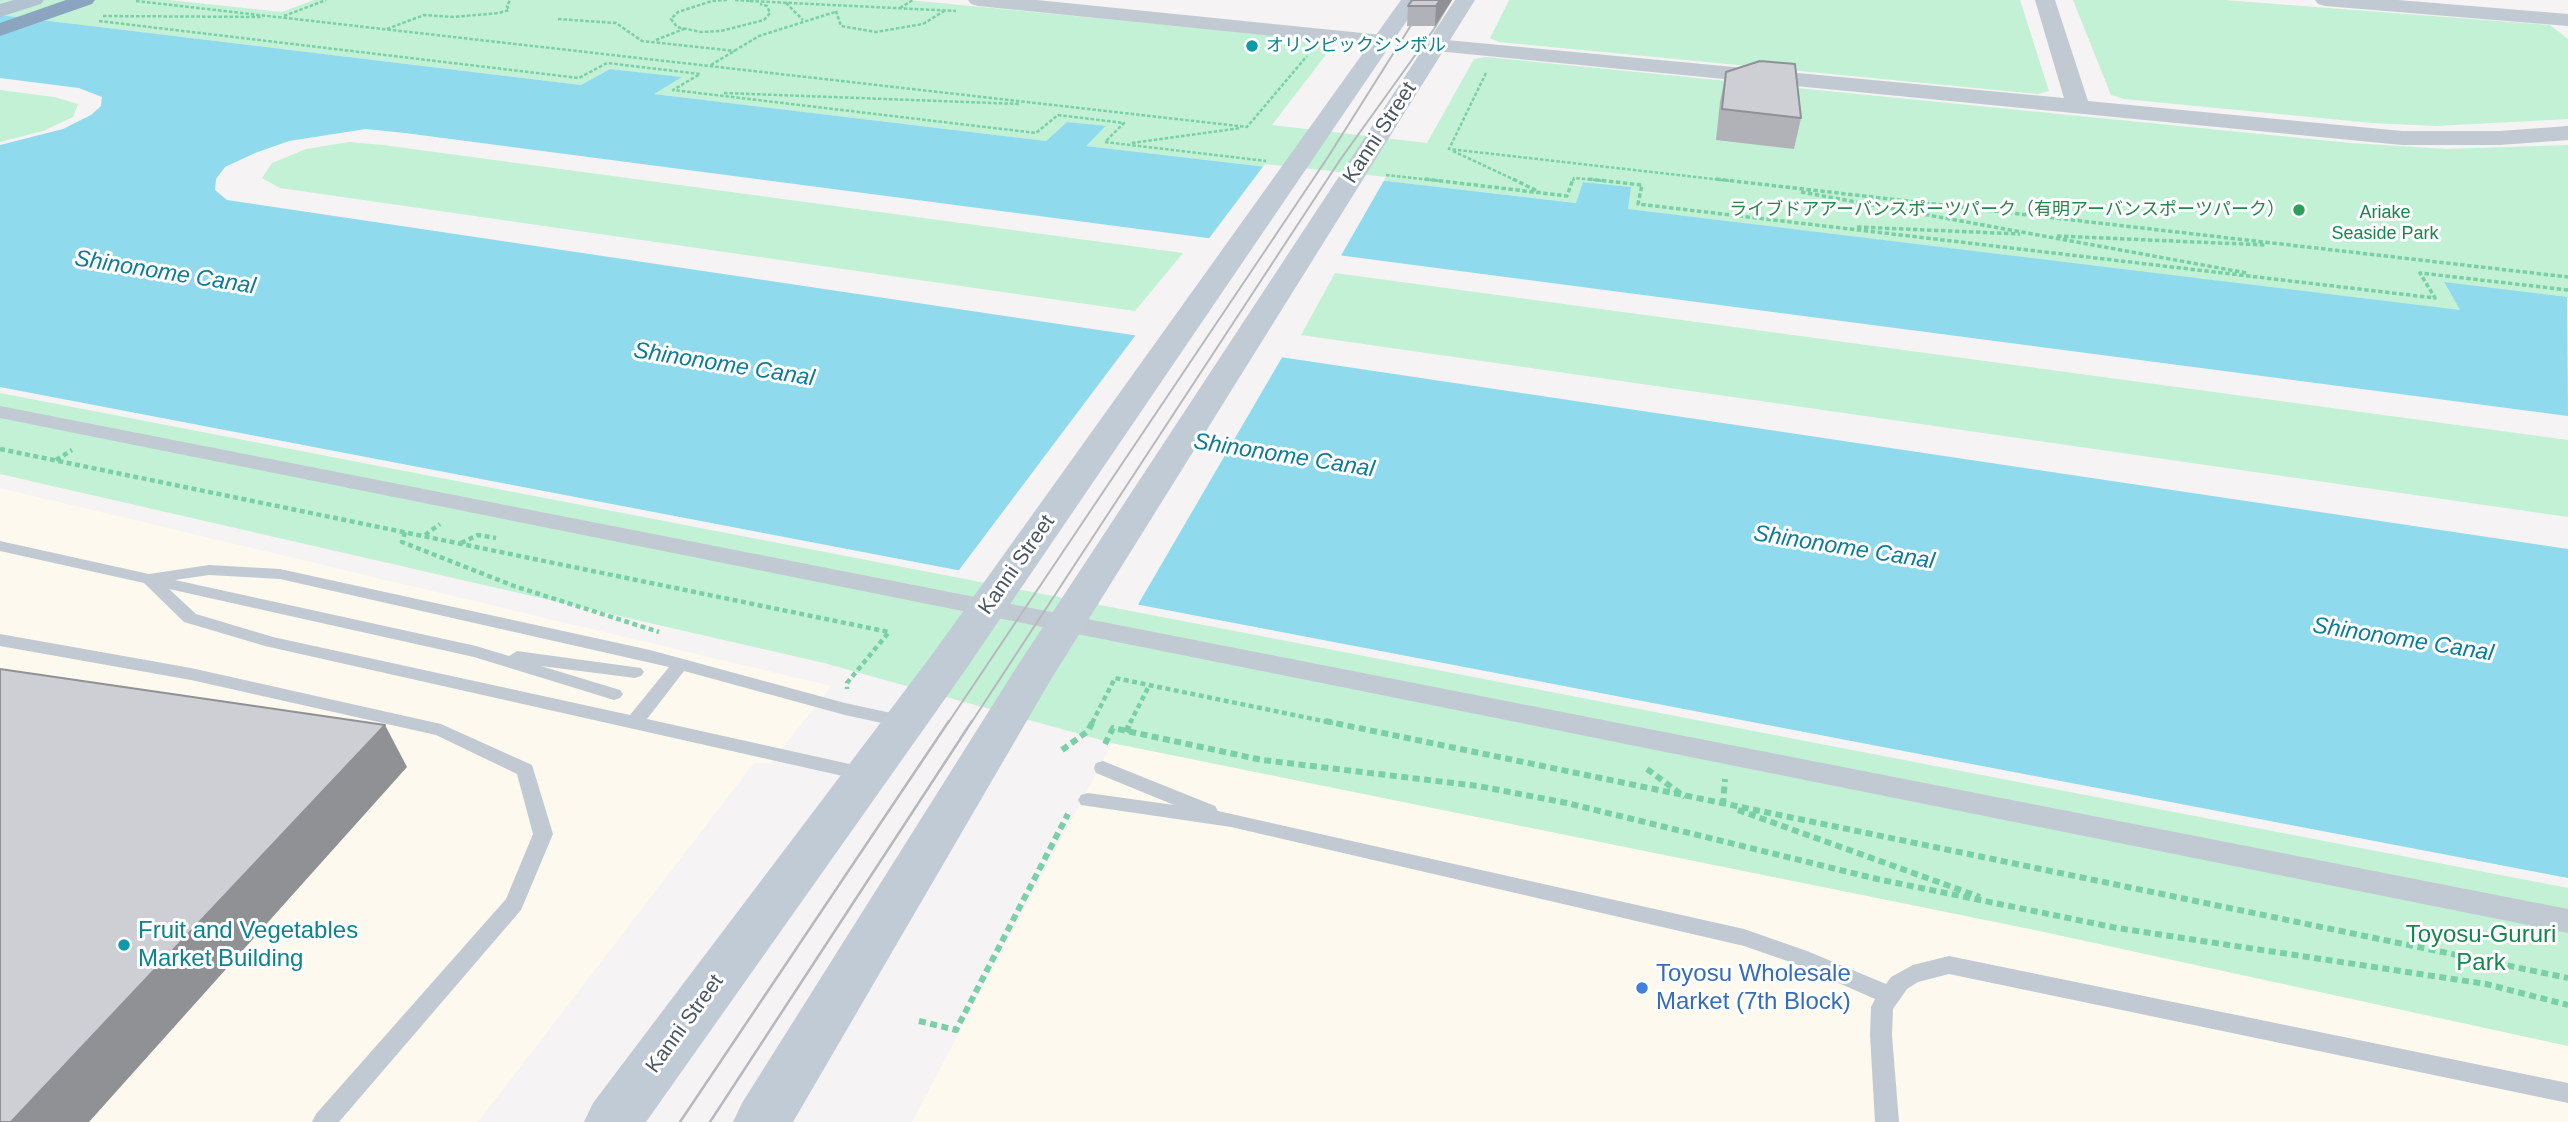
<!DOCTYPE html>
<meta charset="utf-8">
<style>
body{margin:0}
canvas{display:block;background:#f5f3f3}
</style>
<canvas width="2568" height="1122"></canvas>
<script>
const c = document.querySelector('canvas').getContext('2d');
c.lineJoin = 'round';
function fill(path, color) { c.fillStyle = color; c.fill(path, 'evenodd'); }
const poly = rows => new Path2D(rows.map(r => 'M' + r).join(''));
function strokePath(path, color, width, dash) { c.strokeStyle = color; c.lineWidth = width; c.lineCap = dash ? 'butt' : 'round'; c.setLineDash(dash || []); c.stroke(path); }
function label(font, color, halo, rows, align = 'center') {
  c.font = font + ' Arial,"Noto Sans JP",sans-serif'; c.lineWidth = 6; c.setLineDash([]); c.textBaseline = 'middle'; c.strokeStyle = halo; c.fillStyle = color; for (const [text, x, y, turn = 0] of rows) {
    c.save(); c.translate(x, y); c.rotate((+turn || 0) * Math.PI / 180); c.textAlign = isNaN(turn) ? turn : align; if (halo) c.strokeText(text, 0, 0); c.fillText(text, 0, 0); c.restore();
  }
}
const commercial = poly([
 [0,488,831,686,770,764,754,763,478,1122,0,1122],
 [1112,743,2035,930,2568,1046,2568,1122,912,1122]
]);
const green = poly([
 [0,0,169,0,282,12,314,0,909,0,1332,41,1335,43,1272,125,1427,143,1474,59,1486,57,2351,143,2447,149,2568,145,2568,298,2444,283,2461,311,1627,209,1630,187,1583,182,1577,203,1085,146,1105,127,1067,122,1046,141,653,94,681,77,610,69,581,85,0,15],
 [1509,0,2020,0,2049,91,2038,94,1499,42,1490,38],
 [2073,0,2224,0,2550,25,2568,39,2568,119,2436,126,2372,123,2124,99,2111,95],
 [0,90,54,97,78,104,73,117,43,131,0,142],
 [349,142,383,145,1183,253,1135,311,280,188,262,178,272,163,306,149],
 [1335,273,2568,440,2568,517,1301,335],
 [0,393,2568,888,2568,1046,2035,930,1112,743,824,663,0,474]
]);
const water = poly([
 [0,15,581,85,610,69,682,77,654,94,1046,141,1067,122,1106,126,1086,146,1576,203,1583,182,1631,187,1628,209,2460,310,2444,282,2567,297,2568,416,405,133,366,129,289,141,255,153,225,167,216,179,215,190,227,200,2568,549,2568,878,0,387,0,145,63,129,91,115,101,106,102,97,79,88,0,78]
]);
const pier = poly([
 [1265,164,1386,177,1339,259,1207,241],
 [1138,332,1284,354,1136,608,956,574]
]);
const pathFar3 = poly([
 [727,0,712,1,678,12,671,19,677,27,701,32,721,31,764,20,770,13,767,6,760,4],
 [735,0,752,1],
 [136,1,1247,127,1307,56],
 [750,1,956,11],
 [786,3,803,20],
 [900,8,913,0],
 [836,11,841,26,876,32,923,24,944,11],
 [103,16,262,17],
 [284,16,326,0],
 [558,19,616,23,642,41,735,51],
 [99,21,579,78,607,63,700,74,673,90,1036,133,1058,115,1124,123,1105,142,1266,161],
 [387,29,424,15,454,17,499,13,509,10,507,6,510,0],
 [656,40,684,29],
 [711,65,759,36,835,12],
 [1486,73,1449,149,1731,181],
 [724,93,1020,104],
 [1132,143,1241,128],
 [1453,151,1517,181],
 [1386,175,1440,181],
 [1573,181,1574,178,1605,181]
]);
const pathFar2 = poly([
 [1425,179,1567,196,1573,179],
 [1513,179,1537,191],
 [1588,179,1642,185,1638,204,2435,298,2420,273,2568,290],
 [1716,179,2568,277],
 [1801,192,2247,273],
 [1857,227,2020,234],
 [2057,236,2265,245]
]);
const pathFar1 = poly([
 [0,449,889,632,847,683,847,689],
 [56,460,72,450],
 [405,532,402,542,514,586,659,632],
 [425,535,440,524],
 [461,543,478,535,496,538],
 [1092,723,1115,678,1333,723],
 [1130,723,1149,686]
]);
const path = poly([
 [1325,721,2568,978],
 [1126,732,1131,721],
 [1105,744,1113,728,1262,760,1478,786,1567,803,1877,879,2117,928,2486,984,2568,1005],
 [1062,750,1088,731,1093,721],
 [1647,769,1685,797],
 [1723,805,1725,779],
 [1738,810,1980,897],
 [919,1021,956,1030,1068,814]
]);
const service = poly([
 [0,541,149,574,209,565,280,569,650,650,845,703,905,716,911,718,914,722,911,726,905,728,845,715,684,671,647,719,872,769,874,774,872,779,865,781,265,646,184,622,144,583,0,551,0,541],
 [209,575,280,579,669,667,630,715,273,637,196,614,169,589,474,657,614,700,620,698,623,694,620,690,541,666,635,678,641,676,644,672,641,668,517,651,509,656,476,646,175,580,209,575],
 [0,634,191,668,441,724,532,765,553,834,521,910,339,1122,312,1122,316,1114,506,899,533,834,517,774,436,735,191,680,0,646,0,634],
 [1103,761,1215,806,1218,811,1744,929,1807,951,1886,984,1891,977,1913,965,1949,956,2568,1083,2568,1103,1949,974,1918,982,1907,989,1893,1009,1892,1035,1899,1122,1875,1122,1870,1035,1871,1007,1875,999,1793,963,1744,946,1231,827,1081,805,1078,800,1081,795,1088,793,1174,805,1096,773,1094,768,1096,763,1103,761]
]);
const pedestrian = poly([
 [0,406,2568,909,2568,933,0,418,0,406]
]);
const tertiary = poly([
 [968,0,1037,0,1382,35,1389,37,1393,41,1389,45,1382,47,978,6,971,4,968,0],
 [2035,0,2055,0,2088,101,2402,131,2500,131,2568,126,2568,140,2500,145,2402,145,1436,51,1428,50,1425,45,1428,40,1436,39,2064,98,2035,0],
 [2315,0,2398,0,2568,14,2568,26,2325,6,2318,4,2315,0]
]);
const secondary = poly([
 [1401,0,1421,0,964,672,646,1122,584,1122,593,1103,934,652,1401,0],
 [1455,0,1475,0,1050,681,793,1122,733,1122,742,1103,1016,668,1455,0]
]);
const primary = poly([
 [14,0,44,0,41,4,0,17,0,4,14,0]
]);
const motorway = poly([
 [66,0,95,0,92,4,0,36,0,23,66,0]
]);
const tramFar1 = poly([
 [948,723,1328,157,1427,0],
 [971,723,1340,160,1434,29,1451,0]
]);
const tram = poly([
 [680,1122,949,721],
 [710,1122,972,721]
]);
const wall = poly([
 [1452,0,1435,26,1407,26,1408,6],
 [1726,72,1801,118,1794,149,1716,140,1720,102]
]);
const shadedWall = poly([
 [1440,0,1452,0,1435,26,1436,6],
 [385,725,407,767,89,1122,11,1122]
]);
const building = poly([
 [1412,0,1440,0,1436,6,1408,6,1412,0],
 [1760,61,1795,64,1801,118,1722,109,1726,72,1760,61],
 [0,669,385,725,11,1122,0,1122,0,669]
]);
const markers = [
 [1252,46,7,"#0f9aa8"],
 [2299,210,7,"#2e9e5b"],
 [124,945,7,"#0f9aa8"],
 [1642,988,7,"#3f7fe0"]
];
const farCulturenames = [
 ["オリンピックシンボル",1266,46]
];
const farLeisurenames = [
 ["ライブドアアーバンスポーツパーク（有明アーバンスポーツパーク）",2285,210]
];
const farParknames = [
 ["Ariake",2385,213],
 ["Seaside Park",2385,234]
];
const streetNames = [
 ["Kanni Street",1380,133,-57],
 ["Kanni Street",1017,565,-55],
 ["Kanni Street",685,1024,-54]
];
const waterNames = [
 ["Shinonome Canal",165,273,9],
 ["Shinonome Canal",724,365,9],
 ["Shinonome Canal",1284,456,9],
 ["Shinonome Canal",1844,548,9],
 ["Shinonome Canal",2403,640,9]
];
const nearCulturenames = [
 ["Fruit and Vegetables",138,931],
 ["Market Building",138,959]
];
const nearParknames = [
 ["Toyosu-Gururi",2481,935],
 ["Park",2481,963]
];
const nearShopnames = [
 ["Toyosu Wholesale",1656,974],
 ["Market (7th Block)",1656,1002]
];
fill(commercial, '#fdf9ef');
fill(green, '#c3f1d5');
fill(water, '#90daee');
fill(pier, '#f5f3f3');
strokePath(pathFar3, '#7ad0a6', 2.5, [3.5, 2]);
strokePath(pathFar2, '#7ad0a6', 3.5, [4.5, 2.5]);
strokePath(pathFar1, '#7ad0a6', 4.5, [5, 3.5]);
strokePath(path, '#7ad0a6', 6, [7, 4.5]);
fill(service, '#c1cad2');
fill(pedestrian, '#c1cad2');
fill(tertiary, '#c1cad2');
fill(secondary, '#c1cbd6');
fill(primary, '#b3c2d1');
fill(motorway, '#8ba5c1');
strokePath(tramFar1, '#b5b8bd', 2);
strokePath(tram, '#b5b8bd', 2.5);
fill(wall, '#b0b2b7');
fill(shadedWall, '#909195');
fill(building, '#cdcfd5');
strokePath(building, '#909195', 2);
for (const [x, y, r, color] of markers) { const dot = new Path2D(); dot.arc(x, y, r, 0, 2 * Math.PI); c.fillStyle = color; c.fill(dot); strokePath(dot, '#fff', 2.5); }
label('18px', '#0d838f', '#fff', farCulturenames, 'left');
label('18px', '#27864d', '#fff', farLeisurenames, 'right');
label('18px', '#17864f', '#fff', farParknames);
label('21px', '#4a5661', '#fff', streetNames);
label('italic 23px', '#0c7c9b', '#fff', waterNames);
label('24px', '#0d838f', '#fff', nearCulturenames, 'left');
label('24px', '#17864f', '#fff', nearParknames);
label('24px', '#366cbe', '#fff', nearShopnames, 'left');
</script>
